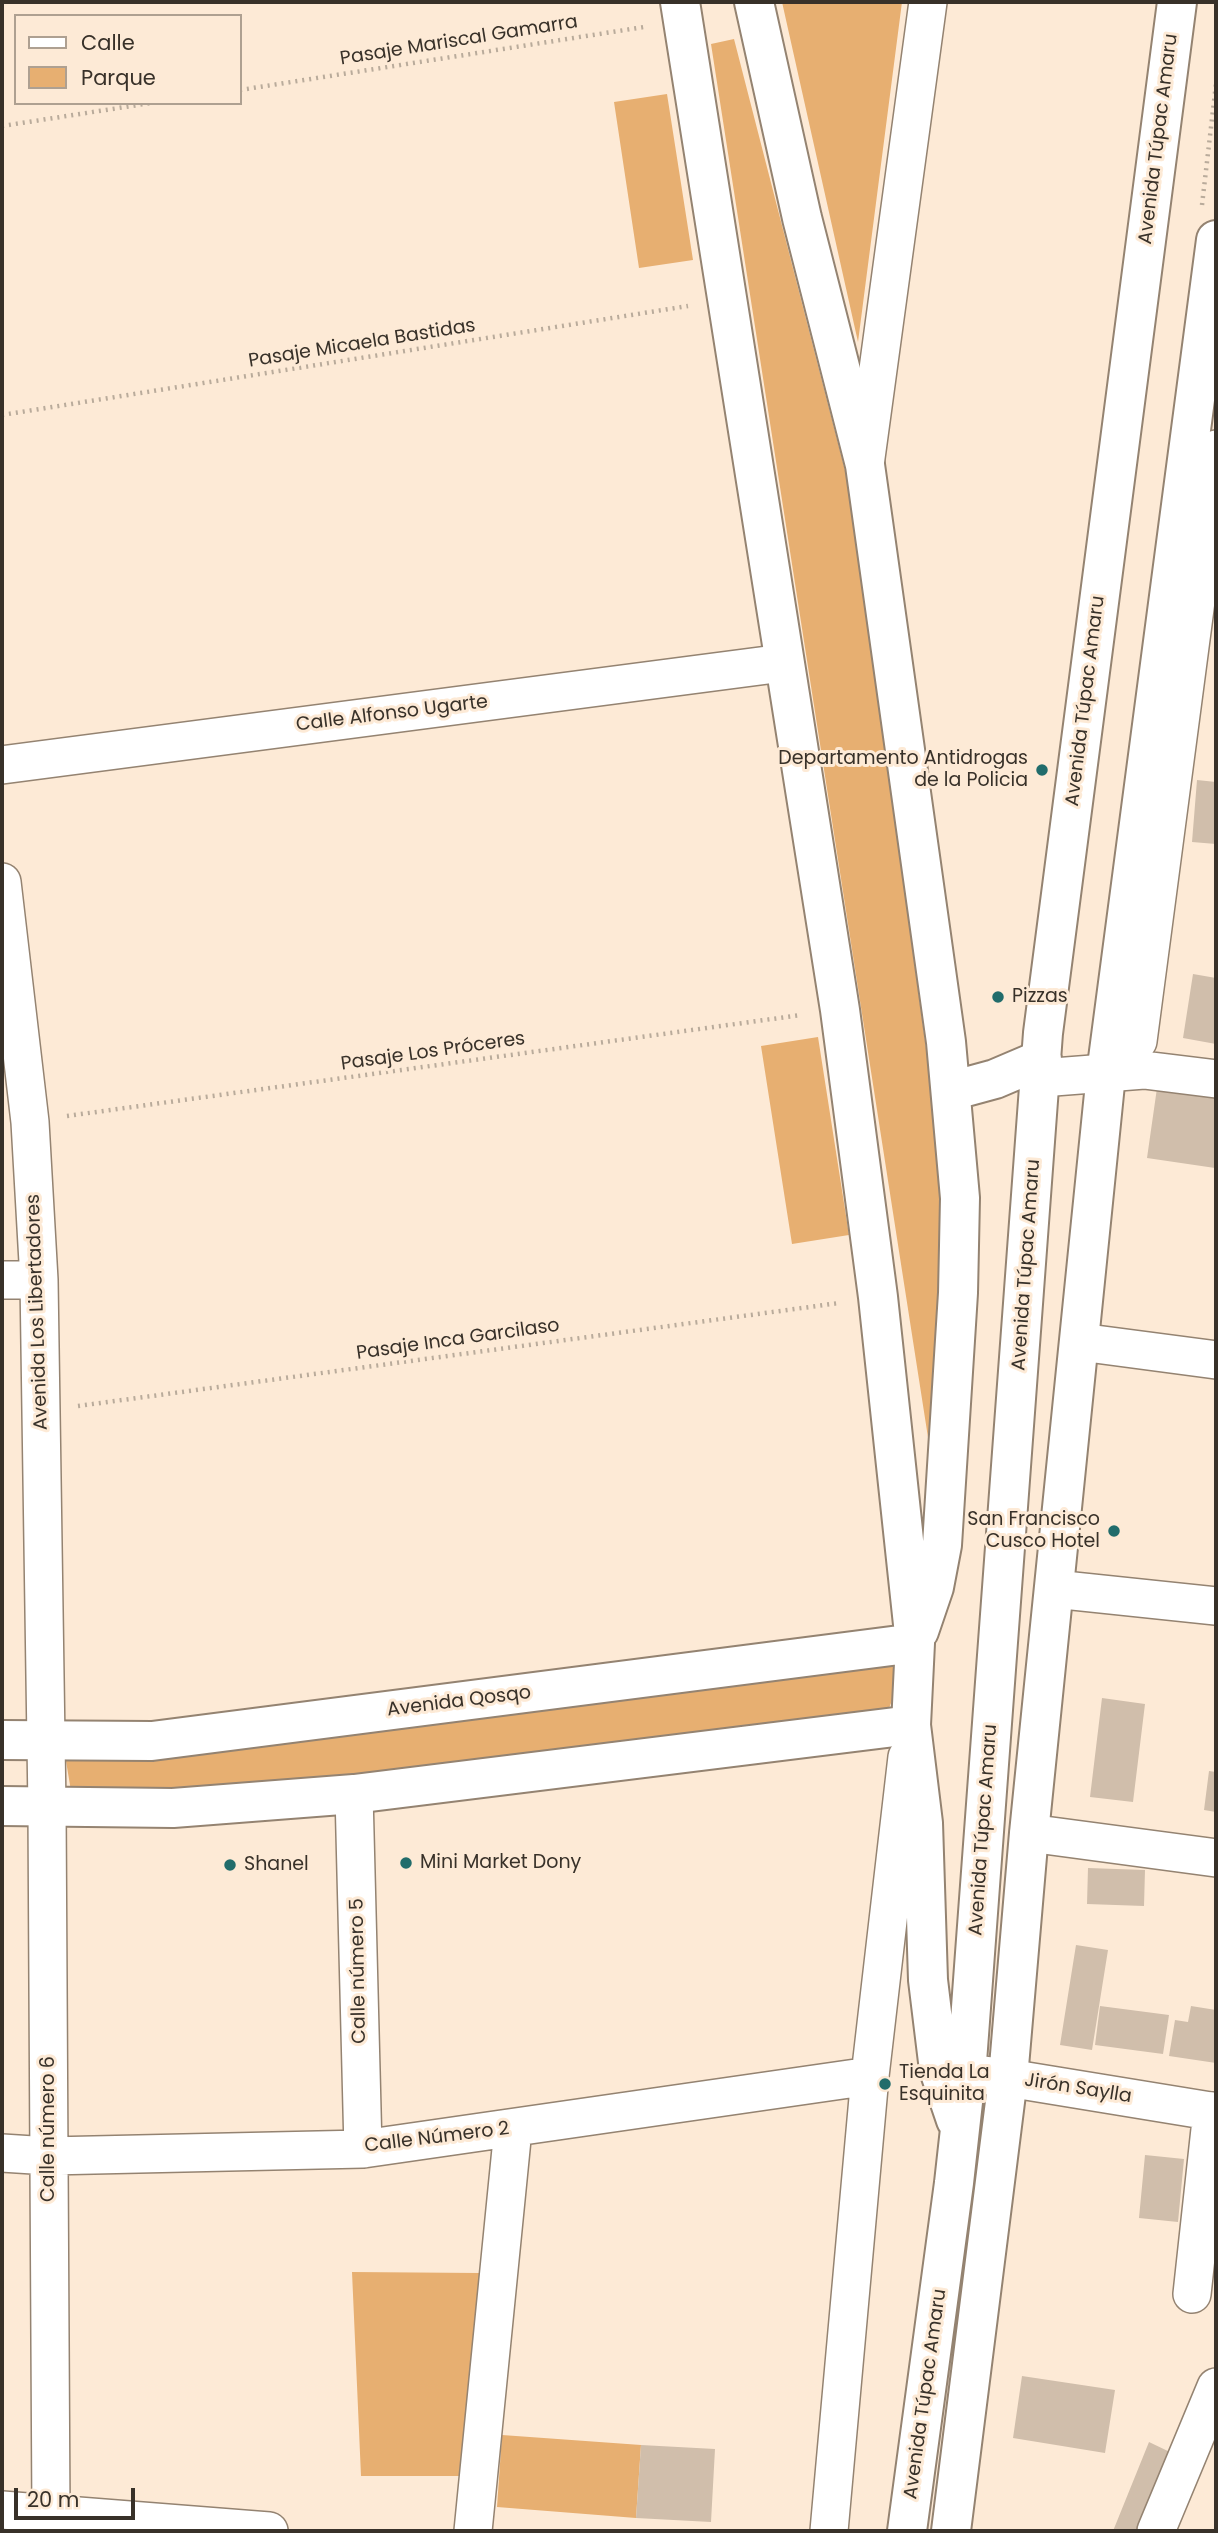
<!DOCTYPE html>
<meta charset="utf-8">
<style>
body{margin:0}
#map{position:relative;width:1218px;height:2533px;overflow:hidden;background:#fdead6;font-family:Poppins,sans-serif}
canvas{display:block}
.frame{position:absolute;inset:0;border:4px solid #383129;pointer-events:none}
.legend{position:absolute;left:14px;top:14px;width:228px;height:91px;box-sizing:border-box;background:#fdead6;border:2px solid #aea091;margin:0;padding:9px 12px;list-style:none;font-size:21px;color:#383129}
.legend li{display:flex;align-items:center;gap:14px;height:35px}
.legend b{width:35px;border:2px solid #aea091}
.scale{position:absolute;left:14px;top:2488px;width:121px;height:32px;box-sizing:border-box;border:4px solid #383129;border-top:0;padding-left:9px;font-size:21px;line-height:24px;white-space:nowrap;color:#383129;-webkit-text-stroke:5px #fdead6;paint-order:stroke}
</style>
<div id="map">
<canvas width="1218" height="2533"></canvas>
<div class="frame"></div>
<ul class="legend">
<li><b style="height:9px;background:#fff"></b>Calle</li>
<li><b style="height:19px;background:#e7af71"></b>Parque</li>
</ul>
<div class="scale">20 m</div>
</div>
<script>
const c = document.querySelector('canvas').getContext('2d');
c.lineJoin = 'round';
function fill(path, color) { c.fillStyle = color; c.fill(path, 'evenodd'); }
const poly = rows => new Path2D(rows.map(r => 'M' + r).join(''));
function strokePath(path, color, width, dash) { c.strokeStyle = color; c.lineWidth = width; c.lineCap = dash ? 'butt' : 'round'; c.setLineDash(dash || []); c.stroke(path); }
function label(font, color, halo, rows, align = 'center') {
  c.font = font + ' Poppins,sans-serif'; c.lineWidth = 6; c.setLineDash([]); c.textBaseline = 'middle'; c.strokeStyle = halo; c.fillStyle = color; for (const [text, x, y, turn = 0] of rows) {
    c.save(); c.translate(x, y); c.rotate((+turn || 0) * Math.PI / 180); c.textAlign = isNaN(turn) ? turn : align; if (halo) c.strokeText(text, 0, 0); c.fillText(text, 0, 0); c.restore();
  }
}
const green = poly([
 [782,2,902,2,858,342],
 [734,39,849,486,946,1194,932,1463,711,44],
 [667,94,693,260,639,268,614,102],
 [818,1037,849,1235,792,1244,761,1046],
 [906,1664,886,1716,256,1789,72,1797,66,1761],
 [352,2272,480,2273,466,2476,361,2476],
 [502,2435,641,2445,636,2518,497,2507]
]);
const building = poly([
 [1197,780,1216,782,1216,844,1192,842],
 [1193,974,1216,978,1216,1044,1183,1038],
 [1158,1081,1216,1090,1215,1168,1147,1158],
 [1102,1698,1145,1704,1133,1802,1090,1797],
 [1209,1771,1216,1772,1216,1812,1204,1810],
 [1088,1868,1145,1870,1144,1906,1087,1904],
 [1076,1945,1108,1950,1092,2050,1060,2045],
 [1100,2006,1169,2015,1163,2054,1095,2045],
 [1191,2006,1216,2010,1216,2063,1169,2056,1175,2020,1188,2022],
 [1145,2155,1184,2159,1178,2222,1139,2218],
 [1022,2376,1115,2390,1105,2453,1013,2438],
 [1149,2442,1172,2453,1141,2531,1113,2531],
 [641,2445,715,2449,711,2522,636,2518]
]);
const path = poly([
 [240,90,644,27],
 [2,126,151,103],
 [1202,205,1216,84],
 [2,415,688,306],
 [67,1116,801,1015],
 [78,1406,839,1303]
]);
const street = poly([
 [865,465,928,2],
 [2,765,783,663],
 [2,882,30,1122,39,1280,47,1808,51,2515],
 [1106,1074,1138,1041,1216,449],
 [1041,1078,1144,1070,1216,1079],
 [2,1280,39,1280],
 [1080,1342,1216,1360],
 [1054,1589,1216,1606],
 [354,1794,363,2149],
 [1029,1833,1216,1858],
 [939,2070,1008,2078,1216,2112],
 [2,2153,49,2156,363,2149,870,2076],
 [1192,2294,1212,2111],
 [2,2510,269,2531],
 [473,2531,513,2129],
 [829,2531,870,2076,907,1757],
 [1156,2531,1216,2387]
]);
const secondary = poly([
 [680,2,840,1010,878,1297,915,1643,911,1725,923,1823,928,1980,939,2070,956,2120],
 [754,2,802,218,865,465,946,1042,960,1198,958,1293,942,1545,934,1587,919,1631],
 [951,1091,995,1079,1042,1059],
 [2,1740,152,1741,915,1643],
 [2,1806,173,1808,354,1794,911,1725],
 [907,2531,954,2183,966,2075,1043,1033,1177,2],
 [951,2531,1008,2078,1029,1833,1106,1074,1216,240]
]);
const markers = [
 [1042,770,7,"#216c6b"],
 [998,997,7,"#216c6b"],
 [1114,1531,7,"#216c6b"],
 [406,1863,7,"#216c6b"],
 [230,1865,7,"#216c6b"],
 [885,2084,7,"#216c6b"]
];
const streetNames = [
 ["Pasaje Mariscal Gamarra",459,41,-9],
 ["Avenida Túpac Amaru",1159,139,-83],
 ["Pasaje Micaela Bastidas",362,344,-9],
 ["Avenida Túpac Amaru",1086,701,-83],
 ["Calle Alfonso Ugarte",392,714,-7],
 ["Pasaje Los Próceres",433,1052,-8],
 ["Avenida Túpac Amaru",1027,1265,-86],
 ["Avenida Los Libertadores",38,1312,-92],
 ["Pasaje Inca Garcilaso",458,1340,-8],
 ["Avenida Qosqo",459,1702,-7],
 ["Avenida Túpac Amaru",984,1830,-86],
 ["Calle número 5",359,1971,-91],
 ["Jirón Saylla",1078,2089,9],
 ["Calle número 6",49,2129,-90],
 ["Calle Número 2",437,2138,-7],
 ["Avenida Túpac Amaru",926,2394,-82]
];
const poiNames = [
 ["Departamento Antidrogas",1028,759,"right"],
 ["de la Policia",1028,781,"right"],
 ["Pizzas",1012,997],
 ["San Francisco",1100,1520,"right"],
 ["Cusco Hotel",1100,1542,"right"],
 ["Mini Market Dony",420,1863],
 ["Shanel",244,1865],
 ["Tienda La",899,2073],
 ["Esquinita",899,2095]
];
fill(green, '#e7af71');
fill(building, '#d0beab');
strokePath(street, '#948371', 40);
strokePath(secondary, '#948371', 42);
strokePath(path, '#b9ab9b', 4.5, [2, 5]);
strokePath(street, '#fff', 37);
strokePath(secondary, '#fff', 38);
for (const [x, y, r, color] of markers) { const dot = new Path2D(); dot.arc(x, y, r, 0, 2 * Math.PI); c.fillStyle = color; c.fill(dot); strokePath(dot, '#fdead6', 2.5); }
label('19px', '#383129', '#fdead6', streetNames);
label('19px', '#383129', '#fdead6', poiNames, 'left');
</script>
